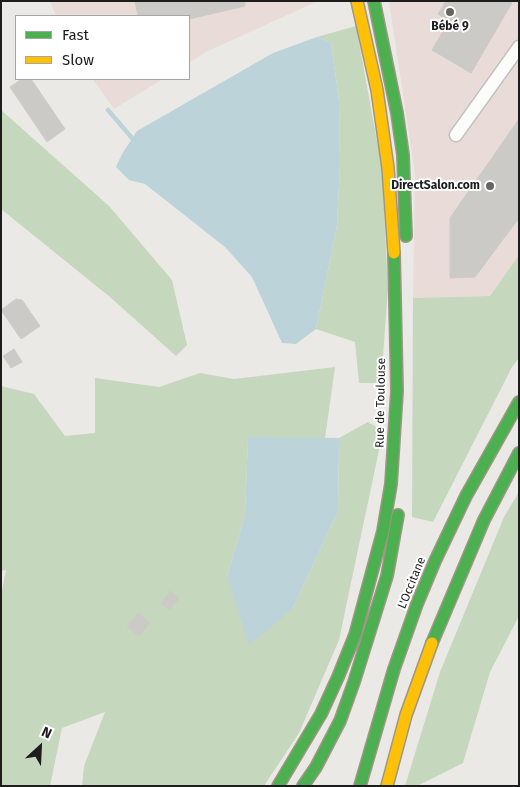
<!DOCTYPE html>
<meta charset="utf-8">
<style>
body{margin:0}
#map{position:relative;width:520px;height:787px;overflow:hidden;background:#ebe9e5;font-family:"Fira Sans",sans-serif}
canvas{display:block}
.frame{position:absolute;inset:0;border:2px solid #1d1d1d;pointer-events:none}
.legend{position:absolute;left:15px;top:15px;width:175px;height:65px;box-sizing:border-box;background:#fff;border:1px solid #a5a5a5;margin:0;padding:6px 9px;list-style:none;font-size:15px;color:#1d1d1d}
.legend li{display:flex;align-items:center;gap:10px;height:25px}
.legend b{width:25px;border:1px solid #a5a5a5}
.north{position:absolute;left:15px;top:722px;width:50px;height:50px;-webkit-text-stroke:4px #fff;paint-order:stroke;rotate:25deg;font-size:14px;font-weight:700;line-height:20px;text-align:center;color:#1d1d1d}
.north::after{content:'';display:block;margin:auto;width:18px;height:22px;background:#1d1d1d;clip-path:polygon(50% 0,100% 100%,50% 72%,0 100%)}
</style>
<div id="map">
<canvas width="520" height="787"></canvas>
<div class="frame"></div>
<ul class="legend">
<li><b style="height:6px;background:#4caf50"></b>Fast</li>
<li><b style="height:6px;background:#ffc107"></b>Slow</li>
</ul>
<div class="north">N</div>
</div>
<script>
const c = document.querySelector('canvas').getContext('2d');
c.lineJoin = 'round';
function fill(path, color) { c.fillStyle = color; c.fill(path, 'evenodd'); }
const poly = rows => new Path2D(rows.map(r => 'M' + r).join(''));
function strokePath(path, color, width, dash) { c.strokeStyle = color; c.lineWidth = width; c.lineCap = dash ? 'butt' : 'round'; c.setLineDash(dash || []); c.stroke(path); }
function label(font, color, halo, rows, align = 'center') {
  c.font = font + ' "Fira Sans",sans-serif'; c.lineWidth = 4; c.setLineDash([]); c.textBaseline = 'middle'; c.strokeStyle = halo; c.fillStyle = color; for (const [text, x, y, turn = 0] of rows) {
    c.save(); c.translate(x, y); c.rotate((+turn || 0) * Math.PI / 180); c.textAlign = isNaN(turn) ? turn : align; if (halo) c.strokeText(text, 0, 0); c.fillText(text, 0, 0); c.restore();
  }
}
const commercial = poly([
 [50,1,318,1,206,52,189,63,189,16,56,16],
 [389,1,519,1,519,255,490,296,413,298,415,174],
 [93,79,163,79,114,109]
]);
const forest = poly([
 [356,26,382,169,388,288,381,383,359,383,355,342,316,329,337,225,340,164,339,100,331,43,317,37],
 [1,110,109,206,172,280,187,345,176,356,110,297,1,209],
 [519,255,519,358,512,367,433,522,412,517,413,298,490,296],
 [335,367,325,438,248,438,245,515,227,576,293,608,338,511,339,438,368,422,383,431,339,640,299,733,264,786,82,786,84,766,105,712,62,728,50,786,1,786,1,596,6,570,1,571,1,386,34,394,65,436,95,433,95,378,159,387,200,373,234,379],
 [519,492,519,616,490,672,463,763,417,786,405,786,440,672,504,517]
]);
const water = poly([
 [317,37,331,43,339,100,340,164,337,225,316,329,296,344,282,343,252,277,225,247,145,184,129,180,116,167,122,154,137,131,273,53],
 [248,437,339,438,338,511,293,608,249,645,227,576,245,515]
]);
const stream = poly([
 [108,110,132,138]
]);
const building = poly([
 [135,1,245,1,245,6,189,19,189,16,138,16,135,1],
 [446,1,513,1,471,73,432,50,449,21,438,14,446,1],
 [22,79,31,79,65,129,47,142,10,87,22,79],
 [519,119,519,218,475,277,450,278,450,218,519,119],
 [16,299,22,300,40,326,21,339,1,310,16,299],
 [14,349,22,362,11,368,3,356,14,349],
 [170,591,179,598,170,610,161,604,170,591],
 [138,613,150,623,139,636,127,627,138,613]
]);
const street = poly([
 [456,135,519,47]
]);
const fast = poly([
 [374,1,397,113,403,155,406,236],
 [432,643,484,520,519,453],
 [278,786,321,714,338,677,355,635,383,531,391,484,397,391,394,253],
 [303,786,316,767,340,721,354,682,387,576,398,515],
 [360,786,394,669,417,604,435,561,466,496,519,402]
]);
const slow = poly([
 [357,1,377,90,388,168,394,253],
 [387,786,406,715,432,643]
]);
const markers = [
 [450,12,5,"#656463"],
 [490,186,5,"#656463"]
];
const poiNames = [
 ["Bébé 9",450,27],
 ["DirectSalon.com",480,186,"right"]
];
const streetNames = [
 ["Rue de Toulouse",381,403,-89],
 ["L'Occitane",412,583,-68]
];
fill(commercial, '#e8dbd8');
fill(forest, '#c5d7bd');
fill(water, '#bcd3da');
strokePath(stream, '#bcd3da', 4.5);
fill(building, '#cccac6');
strokePath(building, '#cecbc7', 1);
strokePath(street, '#c1c0be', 15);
strokePath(fast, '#9e9785', 14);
strokePath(slow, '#9e9785', 14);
strokePath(street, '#fcfcfb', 12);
strokePath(fast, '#4caf50', 11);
strokePath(slow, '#ffc107', 11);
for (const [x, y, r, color] of markers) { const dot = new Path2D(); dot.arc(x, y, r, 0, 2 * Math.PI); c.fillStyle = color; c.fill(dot); strokePath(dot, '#fff', 2); }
label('bold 12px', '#1d1d1d', '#fff', poiNames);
label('12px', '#1d1d1d', '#fff', streetNames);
</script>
